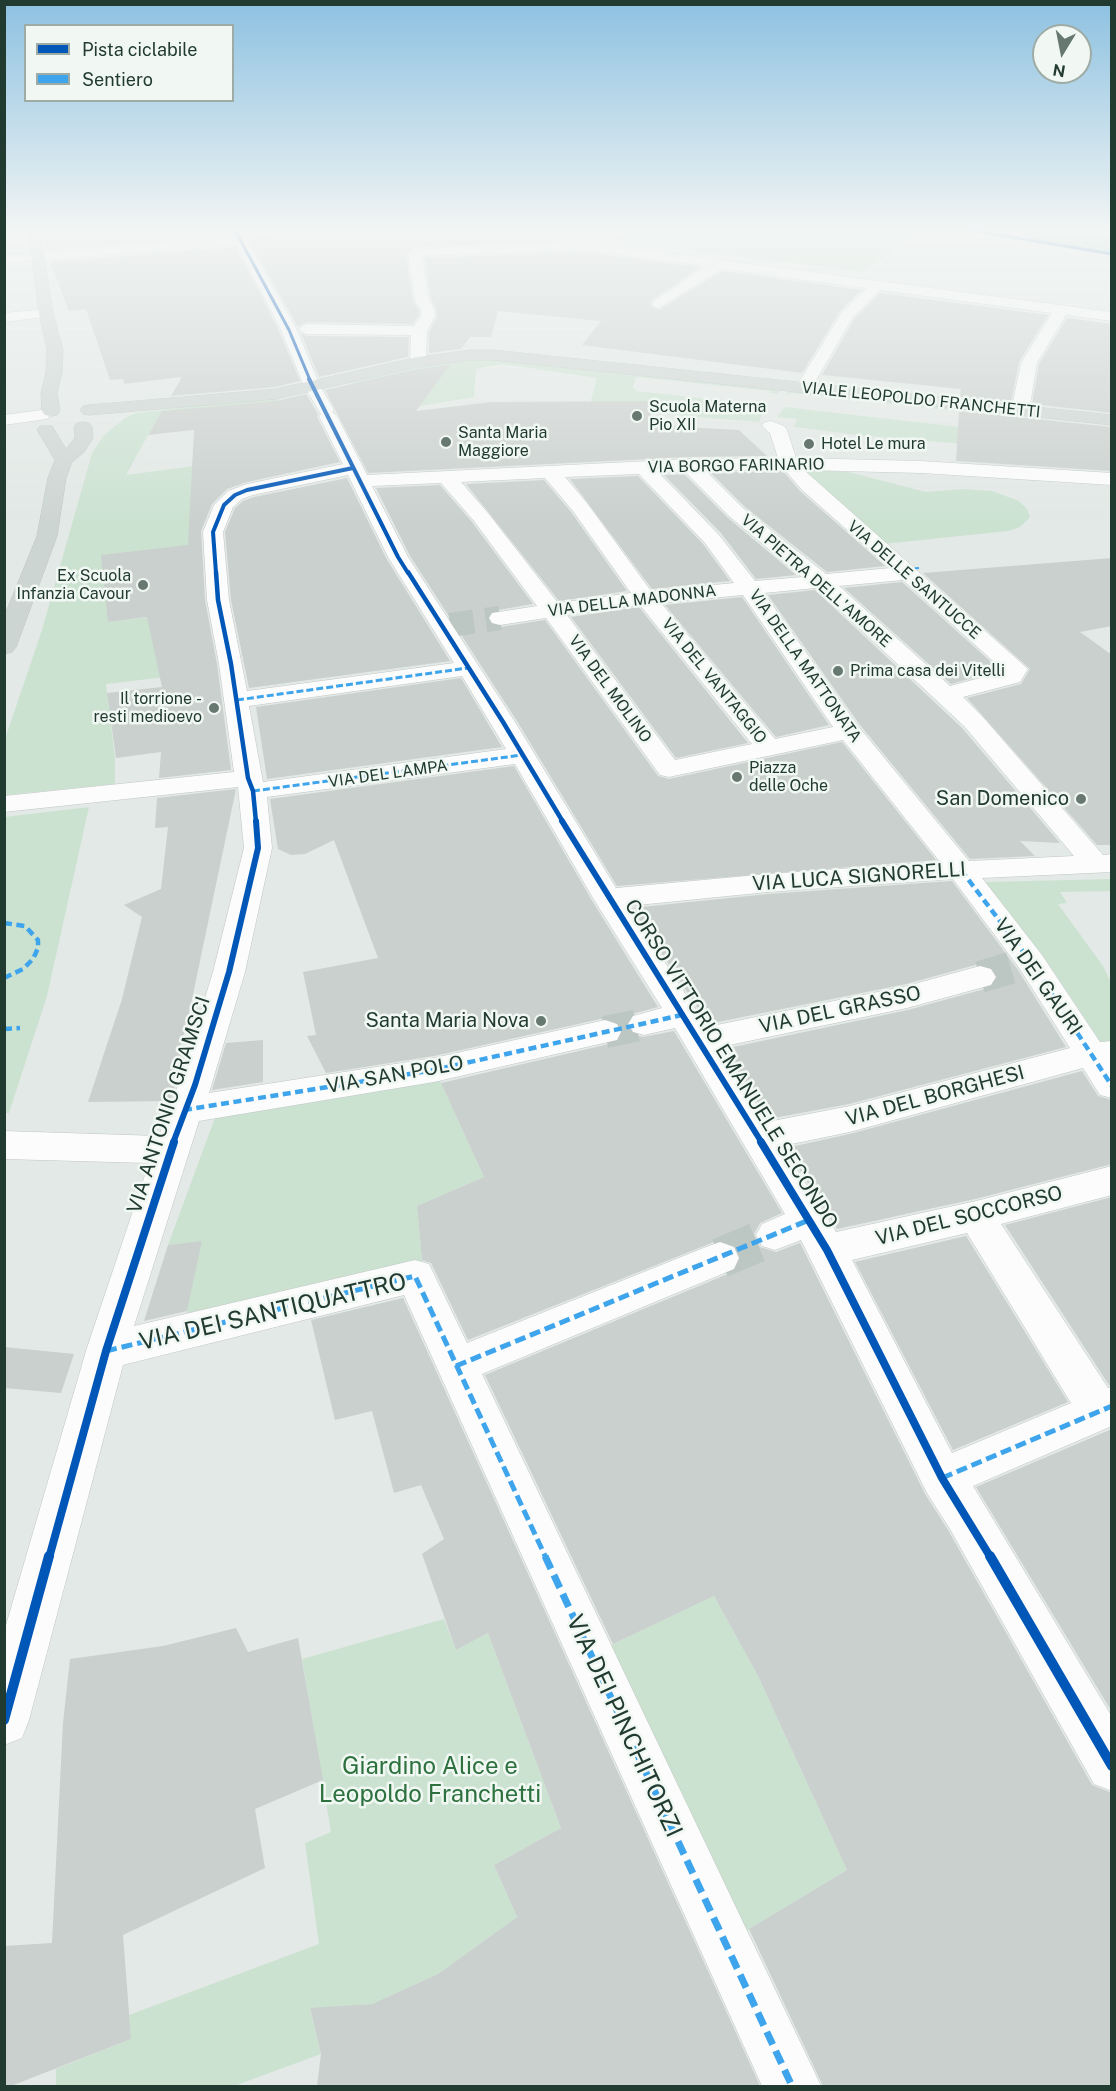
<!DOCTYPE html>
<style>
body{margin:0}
#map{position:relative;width:1116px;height:2091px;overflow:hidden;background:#e3e9e6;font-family:"Public Sans",sans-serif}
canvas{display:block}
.frame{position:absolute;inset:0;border:6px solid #223b31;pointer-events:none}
.legend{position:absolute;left:24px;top:24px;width:210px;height:78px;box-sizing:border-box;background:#f1f8f3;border:2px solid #9eaca5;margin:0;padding:8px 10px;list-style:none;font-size:18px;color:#223b31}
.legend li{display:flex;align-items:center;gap:12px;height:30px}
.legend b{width:30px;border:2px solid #9eaca5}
.north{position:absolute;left:1032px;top:24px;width:60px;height:60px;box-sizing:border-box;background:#f1f8f3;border:2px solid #9eaca5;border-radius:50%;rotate:190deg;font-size:16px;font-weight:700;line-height:24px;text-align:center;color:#223b31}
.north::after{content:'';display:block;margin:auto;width:21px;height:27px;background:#667870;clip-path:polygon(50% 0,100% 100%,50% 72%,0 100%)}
</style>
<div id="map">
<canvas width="1116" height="2091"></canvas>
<div class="frame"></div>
<ul class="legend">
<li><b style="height:8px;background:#0057b8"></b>Pista ciclabile</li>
<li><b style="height:8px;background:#3ea4eb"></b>Sentiero</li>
</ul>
<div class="north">N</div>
</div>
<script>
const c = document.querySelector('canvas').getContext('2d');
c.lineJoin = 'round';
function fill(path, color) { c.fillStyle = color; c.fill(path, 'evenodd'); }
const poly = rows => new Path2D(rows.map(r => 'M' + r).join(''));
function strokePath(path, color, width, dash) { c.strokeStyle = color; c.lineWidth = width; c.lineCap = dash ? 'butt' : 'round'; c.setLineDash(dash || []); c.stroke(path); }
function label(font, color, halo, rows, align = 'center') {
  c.font = font + ' "Public Sans",sans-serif'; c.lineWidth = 5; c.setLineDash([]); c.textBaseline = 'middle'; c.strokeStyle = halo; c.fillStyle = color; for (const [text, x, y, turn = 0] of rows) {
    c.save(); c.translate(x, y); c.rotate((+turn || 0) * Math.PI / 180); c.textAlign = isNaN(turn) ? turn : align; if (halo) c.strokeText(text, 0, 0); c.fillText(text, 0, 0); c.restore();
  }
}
const green = poly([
 [630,230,873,230,912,235,864,272,612,240],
 [480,359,502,359,782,389,777,394,771,393,771,391,636,377,633,387,636,391,765,405,759,422,589,408,597,378,502,364,476,369,474,397,366,415,350,383,422,367],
 [790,389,949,407,947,410,792,393,786,395],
 [276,396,287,414,153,426,126,475,194,466,189,545,108,622,182,613,209,672,106,684,115,758,115,784,5,795,5,739,42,630,92,453,103,436,125,418,136,413],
 [785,407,845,414,1111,444,1037,450,866,436,794,427,797,419,777,417],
 [812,470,849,472,926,492,962,489,992,491,1019,501,1027,509,1030,517,1020,527,1008,531,883,544,803,474],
 [89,807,47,996,9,1113,5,1113,5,817],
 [1111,879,1111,891,1060,892,1067,903,1058,904,1103,966,1111,983,1111,1042,1101,1043,985,882],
 [437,1074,484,1177,417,1206,423,1269,185,1320,201,1242,168,1245,216,1115],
 [714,1596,758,1676,847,1870,733,1939,600,1650],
 [444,1619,456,1650,488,1633,561,1828,494,1865,517,1917,438,1974,372,2004,310,2009,321,2054,234,2086,56,2086,56,2069,131,2039,129,2015,319,1944,305,1843,331,1832,302,1659]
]);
const river = poly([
 [1018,230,1085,230,1112,235,1112,253,1033,239,1022,236,1018,230]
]);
const building = poly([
 [42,230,223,230,226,236,46,250],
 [317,230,559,230,560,241,414,247,406,255,413,301,419,311,419,315,413,324,306,322,298,327,249,240,271,232],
 [236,247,279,331,300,381,276,387,171,396,182,377,124,384,123,379,110,380,86,309,69,311,50,262],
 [584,252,700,267,652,300,650,305,659,310,722,271,861,290,840,311,802,373,582,345,601,321,498,311,491,337,470,337,461,349,429,353,429,332,437,317,437,310,431,300,425,258],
 [880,293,1048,315,1019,362,1011,402,960,397,961,389,822,375,855,318],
 [1067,318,1112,324,1112,413,1032,404,1039,364],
 [301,333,306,336,409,337,408,357,319,377],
 [450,365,416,411,491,402,653,401,649,425,739,430,767,456,689,457,368,473,325,390,418,369],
 [306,394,318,414,317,417,340,462,247,482,227,489,212,504,201,531,205,600,217,664,231,770,159,778,161,752,116,758,107,693,162,687,147,617,108,622,101,555,188,545,194,430,148,435,162,411,276,401],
 [959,411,1112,427,1112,471,956,461],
 [783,471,800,491,885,566,827,572,744,506,711,473],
 [684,474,728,518,796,575,756,579,721,533,664,475],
 [638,476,703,544,730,581,652,589,570,479],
 [347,478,386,558,450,661,249,688,231,600,225,532,235,508,243,501,254,497],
 [544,480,571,512,627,591,559,601,466,484],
 [440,485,472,522,533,604,492,611,487,617,490,624,500,627,545,620,658,776,669,779,842,742,936,860,617,886,517,721,410,556,376,488],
 [1112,558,1112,626,1080,632,1112,655,1112,845,1097,845,967,698,1021,684,1030,669,923,573],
 [902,582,1000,670,951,684,844,588],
 [815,590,962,728,1060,843,1020,841,1035,856,970,859,860,725,768,595],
 [742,597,829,725,776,737,665,605],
 [639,607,748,743,676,758,571,617],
 [461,678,502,747,267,779,256,707],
 [514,766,591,899,658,1007,632,1014,626,1025,632,1034,643,1037,674,1031,782,1213,760,1223,754,1234,760,1247,776,1252,800,1243,925,1494,948,1530,1092,1785,1112,1793,1112,2086,823,2086,749,1929,847,1870,758,1676,714,1596,613,1644,485,1375,735,1271,741,1259,736,1246,719,1240,468,1340,431,1263,422,1260,417,1206,484,1177,441,1083,618,1042,623,1033,619,1023,605,1018,434,1056,326,1073,307,1036,316,1035,303,972,378,958,334,840,305,854,291,855,278,849,270,799],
 [236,789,187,1023,180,1047,188,1046,170,1101,88,1102,122,999,142,917,124,905,161,889,168,827,155,828,157,798],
 [952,881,1018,970,1066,1047,849,1104,768,1119,724,1049,908,1010,992,987,998,978,993,968,979,964,906,984,708,1024,632,908,768,894],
 [263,1040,263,1082,212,1090,226,1043],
 [1082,1071,1098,1096,1112,1100,1112,1164,975,1199,837,1229,786,1148,850,1134],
 [1112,1197,1112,1385,1109,1385,1005,1225],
 [966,1236,1068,1402,953,1450,855,1262],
 [202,1241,187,1311,144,1321,168,1245],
 [403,1298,760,2086,317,2086,321,2054,310,2008,372,2004,438,1974,517,1917,494,1865,561,1828,488,1633,456,1650,422,1554,444,1539,421,1485,394,1493,372,1411,335,1420,311,1320],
 [4,1347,74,1354,61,1393,4,1388],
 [1112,1429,1112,1712,976,1487],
 [236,1628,248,1652,298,1638,323,1780,255,1809,265,1868,123,1935,131,2039,11,2086,4,2086,4,1946,52,1943,63,1723,70,1659,163,1646]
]);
const minorTunnelFar2 = poly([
 [450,625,500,618]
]);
const minorTunnelFar1 = poly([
 [980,977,1031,962],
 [605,1032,644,1024]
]);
const minorTunnel = poly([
 [720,1258,775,1235]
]);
const minor = poly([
 [229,230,241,230,297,330,320,386,334,410,332,412,337,416,367,475,689,459,778,458,770,433,762,426,765,422,771,421,784,426,787,430,796,458,921,461,1112,473,1112,485,921,473,804,470,1028,669,1020,682,963,697,982,716,1103,855,1112,854,1112,872,982,878,1042,955,1100,1042,1112,1041,1112,1098,1100,1095,1083,1068,850,1132,782,1146,836,1232,976,1201,1112,1166,1112,1195,1001,1224,1108,1388,1112,1387,1112,1426,973,1486,1112,1717,1112,1791,1094,1784,950,1529,927,1493,801,1240,775,1250,762,1246,756,1235,762,1224,785,1214,675,1028,644,1035,633,1032,628,1024,633,1016,662,1008,593,898,515,764,267,797,272,848,245,972,209,1093,434,1058,605,1020,617,1024,621,1032,617,1040,434,1082,199,1121,134,1326,415,1260,429,1264,467,1343,706,1247,720,1242,734,1247,739,1258,734,1269,482,1374,821,2086,762,2086,404,1295,123,1365,29,1720,22,1738,4,1745,4,1632,86,1351,149,1163,4,1159,4,1131,159,1136,178,1085,213,972,244,848,238,787,4,812,4,796,234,772,219,664,207,600,203,532,214,505,228,491,247,484,343,464,319,416,321,414,304,386,281,330,237,245,4,263,4,255,233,238,229,230],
 [760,469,784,469,801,489,890,568,826,574,743,508,706,471,760,469],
 [685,472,729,516,802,577,755,581,719,535,659,473,685,472],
 [639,474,705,543,734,583,651,591,587,503,565,477,639,474],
 [348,475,388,557,454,663,247,691,229,600,223,532,233,507,242,499,253,495,348,475],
 [545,478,573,511,631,593,558,603,488,513,461,482,545,478],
 [441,483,474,521,537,606,492,613,489,618,492,623,500,625,546,618,660,775,669,777,843,740,940,862,768,874,616,888,515,722,408,557,372,486,441,483],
 [903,580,1003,670,1002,672,950,686,839,586,903,580],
 [816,588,964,726,1074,856,969,861,858,726,764,593,816,588],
 [743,595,833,727,775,739,661,603,743,595],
 [640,605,752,744,675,760,567,615,640,605],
 [462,676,506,749,263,782,249,706,462,676],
 [953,879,1020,969,1070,1048,850,1106,767,1122,720,1047,907,1008,991,985,996,977,991,969,980,966,907,986,707,1027,628,906,768,892,953,879],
 [967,1233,1071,1403,952,1453,852,1260,967,1233],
 [584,242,1112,312,1112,321,1066,315,1037,363,1029,411,1026,415,1020,416,1014,415,1011,411,1021,363,1052,313,880,290,853,317,812,387,804,392,796,387,842,312,866,288,721,269,659,308,654,307,652,304,654,301,706,266,584,250,422,256,429,301,435,310,435,316,427,331,426,362,424,365,418,367,410,362,411,335,306,334,298,329,306,324,414,326,421,316,421,310,415,301,408,255,414,249,584,242],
 [46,309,53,313,51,316,4,322,4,313,46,309],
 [41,410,47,411,50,415,47,419,4,425,4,415,41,410]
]);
const major = poly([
 [28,230,40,230,53,313,63,350,62,373,57,393,60,411,57,415,51,416,45,415,42,411,41,393,46,373,47,350,39,313,28,230],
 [471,350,493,350,1112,415,1112,425,493,360,471,360,418,367,276,399,89,415,83,414,80,410,83,406,89,405,276,389,418,357,471,350],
 [83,422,89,423,92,427,93,438,84,452,72,462,66,478,57,536,16,647,12,652,4,654,4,617,37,536,48,478,55,460,37,430,40,426,52,426,66,449,75,438,74,427,77,423,83,422]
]);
const quietFar4 = poly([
 [903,569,919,568]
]);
const quietFar3 = poly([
 [237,700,468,668],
 [253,791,522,755]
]);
const quietFar2 = poly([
 [961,870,1031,962,1112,1086],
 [4,923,25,926,38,940,38,948,33,959,23,969,4,978],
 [4,1029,20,1028],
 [184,1110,434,1070,682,1015]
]);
const quietFar1 = poly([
 [106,1351,415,1276,546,1558],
 [456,1366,809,1220],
 [942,1478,1112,1406]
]);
const quiet = poly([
 [545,1556,792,2086]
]);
const cyclewayFar5 = poly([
 [235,230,289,330,310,380],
 [970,230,1112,254]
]);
const cyclewayFar4 = poly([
 [309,379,398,557,408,573],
 [216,573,213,532,224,505,235,495,247,490,353,468]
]);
const cyclewayFar3 = poly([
 [216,572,218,600,231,664,248,778,253,791,256,822],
 [408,572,503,722,563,822]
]);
const cyclewayFar2 = poly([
 [562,821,762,1143],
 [173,1143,195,1085,229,972,258,848,256,821]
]);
const cyclewayFar1 = poly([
 [761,1142,827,1250,942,1478,991,1558],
 [49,1558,106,1351,174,1142]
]);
const cycleway = poly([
 [990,1556,1112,1766],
 [4,1720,49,1556]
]);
const markers = [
 [637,416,6,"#667870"],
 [446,442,6,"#667870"],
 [809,444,6,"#667870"],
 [143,585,6,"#667870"],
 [838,671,6,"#667870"],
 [214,708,6,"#667870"],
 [737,777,6,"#667870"],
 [1081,799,6,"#667870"],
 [541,1021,6,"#667870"]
];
const farStreetnames = [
 ["VIALE LEOPOLDO FRANCHETTI",921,400,6],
 ["VIA BORGO FARINARIO",736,466,-1],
 ["VIA DELLE SANTUCCE",914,580,41],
 ["VIA PIETRA DELL'AMORE",816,581,41],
 ["VIA DELLA MADONNA",632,601,-7],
 ["VIA DELLA MATTONATA",805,666,55],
 ["VIA DEL VANTAGGIO",714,681,51],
 ["VIA DEL MOLINO",610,689,54],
 ["VIA DEL LAMPA",388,774,-8]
];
const farPoinames = [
 ["Scuola Materna",649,407],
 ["Pio XII",649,425],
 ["Santa Maria",458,433],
 ["Maggiore",458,451],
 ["Hotel Le mura",821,444],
 ["Ex Scuola",131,576,"right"],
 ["Infanzia Cavour",131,594,"right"],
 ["Prima casa dei Vitelli",850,671],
 ["Il torrione -",202,699,"right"],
 ["resti medioevo",202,717,"right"],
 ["Piazza",749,768],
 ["delle Oche",749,786]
];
const poiNames = [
 ["San Domenico",1069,799],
 ["Santa Maria Nova",529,1021]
];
const streetNames = [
 ["VIA LUCA SIGNORELLI",859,877,-4],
 ["VIA DEI GAURI",1038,977,55],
 ["VIA DEL GRASSO",840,1010,-12],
 ["CORSO VITTORIO EMANUELE SECONDO",731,1064,58],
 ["VIA SAN POLO",395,1075,-10],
 ["VIA DEL BORGHESI",935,1096,-15],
 ["VIA ANTONIO GRAMSCI",169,1105,-72],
 ["VIA DEL SOCCORSO",969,1216,-14]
];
const nearStreetnames = [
 ["VIA DEI SANTIQUATTRO",273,1312,-13],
 ["VIA DEI PINCHITORZI",624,1726,65]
];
const nearParknames = [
 ["Giardino Alice e",430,1767],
 ["Leopoldo Franchetti",430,1795]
];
fill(green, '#cce2d1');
fill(river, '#a5d5d6');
fill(building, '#cad0cd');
strokePath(minorTunnelFar2, '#bcc6c2', 24, [24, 12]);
strokePath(minorTunnelFar1, '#bcc6c2', 32, [32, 16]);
strokePath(minorTunnel, '#bcc6c2', 40, [40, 20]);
strokePath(minor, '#c0c6c3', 1);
strokePath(major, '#bcc5c1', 1);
fill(minor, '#fbfcfb');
fill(major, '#cdd5d2');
strokePath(quietFar4, '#3ea4eb', 2, [4, 2]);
strokePath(quietFar3, '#3ea4eb', 3, [7, 3]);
strokePath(quietFar2, '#3ea4eb', 4.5, [8, 4.5]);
strokePath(quietFar1, '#3ea4eb', 5, [11, 5]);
strokePath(quiet, '#3ea4eb', 7, [14, 7]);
strokePath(cyclewayFar5, '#0057b8', 3);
strokePath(cyclewayFar4, '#0057b8', 4);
strokePath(cyclewayFar3, '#0057b8', 4.5);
strokePath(cyclewayFar2, '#0057b8', 6);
strokePath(cyclewayFar1, '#0057b8', 8);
strokePath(cycleway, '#0057b8', 10);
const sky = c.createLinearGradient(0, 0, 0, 523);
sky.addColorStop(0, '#8dc1e1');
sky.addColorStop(0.44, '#f2f5f4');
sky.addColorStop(1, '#f2f5f400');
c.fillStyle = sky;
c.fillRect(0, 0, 1116, 523);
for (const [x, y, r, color] of markers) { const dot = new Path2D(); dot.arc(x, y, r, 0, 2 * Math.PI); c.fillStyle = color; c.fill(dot); strokePath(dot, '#f1f8f3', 2); }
label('16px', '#223b31', '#f1f8f3', farStreetnames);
label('16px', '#223b31', '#f1f8f3', farPoinames, 'left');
label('20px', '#223b31', '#f1f8f3', poiNames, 'right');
label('20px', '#223b31', '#f1f8f3', streetNames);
label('24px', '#223b31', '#f1f8f3', nearStreetnames);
label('24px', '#2d713f', '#f1f8f3', nearParknames);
</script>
